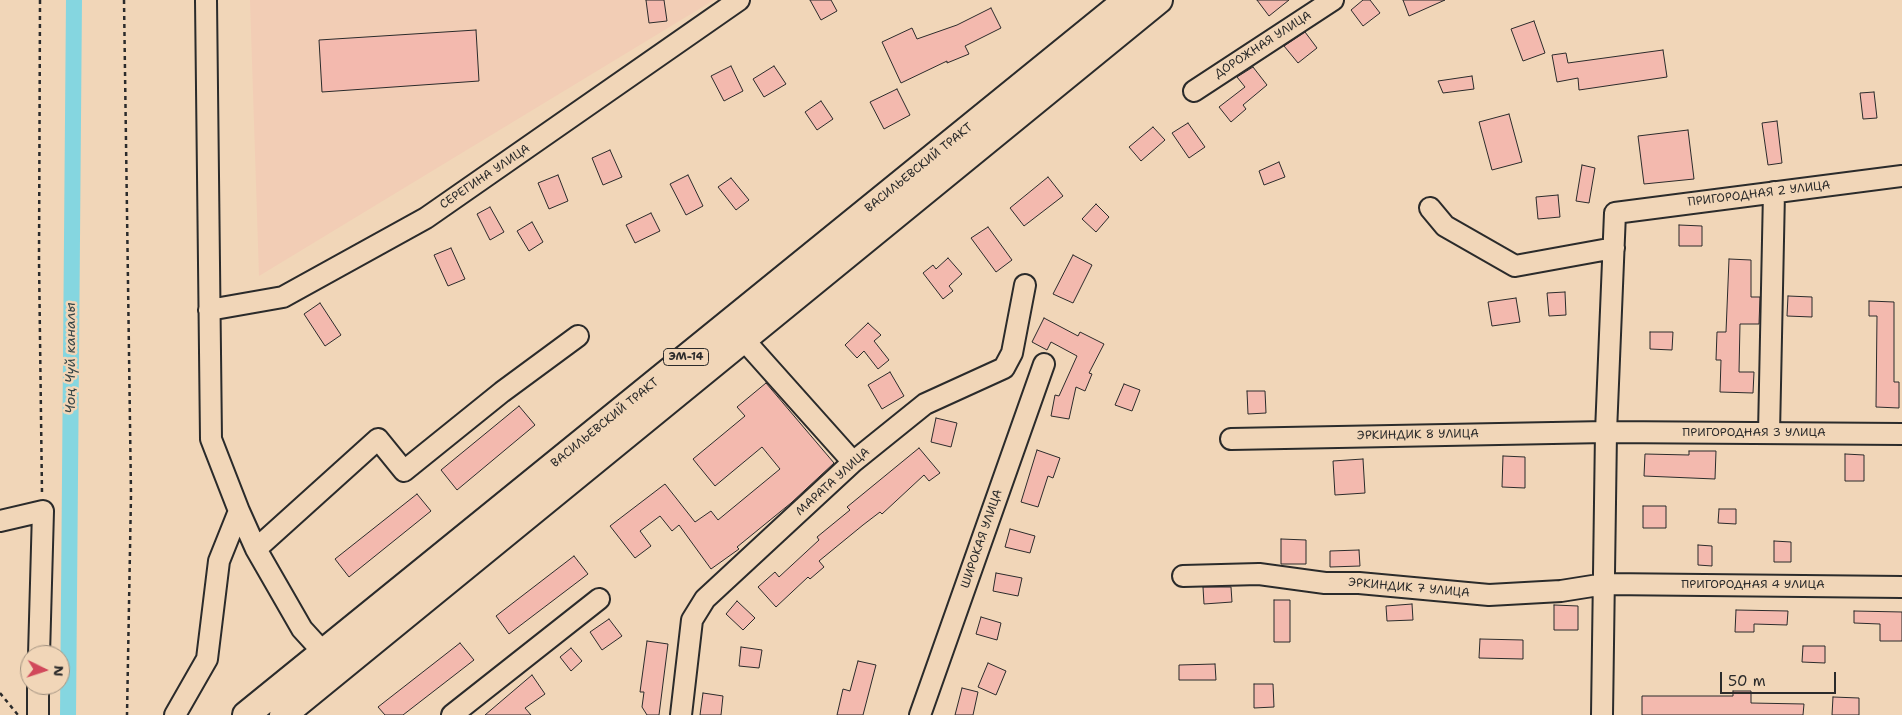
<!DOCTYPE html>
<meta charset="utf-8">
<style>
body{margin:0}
#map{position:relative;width:1902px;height:715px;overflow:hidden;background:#f1d6b8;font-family:"Shantell Sans",sans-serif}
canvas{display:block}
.north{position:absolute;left:20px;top:645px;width:50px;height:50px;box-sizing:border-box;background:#f1d6b8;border:1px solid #a29280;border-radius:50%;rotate:94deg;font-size:14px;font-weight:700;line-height:20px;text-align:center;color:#2b2b2b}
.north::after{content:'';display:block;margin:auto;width:18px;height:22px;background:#d1495b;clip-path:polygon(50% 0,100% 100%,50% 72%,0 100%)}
.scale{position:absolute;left:1720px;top:672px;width:116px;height:22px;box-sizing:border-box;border:2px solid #2b2b2b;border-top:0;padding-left:6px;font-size:15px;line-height:18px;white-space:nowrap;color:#2b2b2b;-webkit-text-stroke:4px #f1d6b8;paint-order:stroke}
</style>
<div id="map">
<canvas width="1902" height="715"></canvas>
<div class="north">N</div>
<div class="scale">50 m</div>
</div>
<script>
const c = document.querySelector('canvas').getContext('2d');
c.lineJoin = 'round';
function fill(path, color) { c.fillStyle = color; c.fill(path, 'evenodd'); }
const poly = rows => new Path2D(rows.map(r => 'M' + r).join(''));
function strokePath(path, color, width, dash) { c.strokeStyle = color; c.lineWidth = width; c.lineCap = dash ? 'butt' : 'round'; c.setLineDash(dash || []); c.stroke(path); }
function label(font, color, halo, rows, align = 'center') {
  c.font = font + ' "Shantell Sans",sans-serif'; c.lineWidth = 5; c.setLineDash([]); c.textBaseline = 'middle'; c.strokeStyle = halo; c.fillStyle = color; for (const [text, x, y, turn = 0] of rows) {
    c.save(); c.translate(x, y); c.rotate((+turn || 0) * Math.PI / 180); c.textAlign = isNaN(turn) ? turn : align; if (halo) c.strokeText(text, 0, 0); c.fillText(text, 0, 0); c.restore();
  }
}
const built = poly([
 [250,0,714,0,259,276]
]);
const canal = poly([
 [68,715,74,0]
]);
const building = poly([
 [646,0,664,0,667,21,649,23,646,0],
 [810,0,831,0,837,11,821,20,810,0],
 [1257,0,1289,0,1269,16,1257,0],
 [1363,0,1370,0,1380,13,1363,26,1351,10,1363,0],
 [1403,0,1445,0,1409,16,1403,0],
 [991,8,1001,28,965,46,969,54,947,63,947,61,901,83,882,42,912,28,917,39,957,25,991,8],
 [1534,21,1545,53,1523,61,1511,29,1534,21],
 [476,30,479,81,322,92,319,40,476,30],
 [1305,32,1317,48,1298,63,1284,46,1305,32],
 [1663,50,1667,77,1579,90,1578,78,1557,82,1552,55,1566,53,1568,63,1663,50],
 [731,66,743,91,724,101,711,76,731,66],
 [774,66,786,84,764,97,753,79,774,66],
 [1253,67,1267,85,1243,105,1246,109,1231,122,1219,107,1245,87,1237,77,1253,67],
 [1472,76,1474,89,1443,93,1438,81,1472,76],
 [897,89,910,115,884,129,870,102,897,89],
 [1874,92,1877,118,1863,119,1860,93,1874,92],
 [821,101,833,119,817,130,805,112,821,101],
 [1509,114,1522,162,1492,170,1479,122,1509,114],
 [1777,121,1782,163,1768,165,1762,123,1777,121],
 [1188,123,1205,147,1189,158,1172,133,1188,123],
 [1153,127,1165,140,1141,161,1129,147,1153,127],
 [1688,130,1694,179,1644,184,1638,136,1688,130],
 [610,150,622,177,603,185,592,158,610,150],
 [1279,162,1285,177,1264,185,1259,171,1279,162],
 [1582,165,1595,168,1589,203,1576,201,1582,165],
 [558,175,568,201,549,209,538,183,558,175],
 [688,175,703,206,686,215,670,184,688,175],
 [1048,177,1063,196,1024,226,1010,208,1048,177],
 [731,178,749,200,736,210,718,187,731,178],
 [1558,195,1560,217,1538,219,1536,197,1558,195],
 [1096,204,1109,217,1096,232,1082,219,1096,204],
 [490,207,504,232,490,240,477,214,490,207],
 [651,213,660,231,635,243,626,225,651,213],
 [532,222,543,242,529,251,517,231,532,222],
 [1679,225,1702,226,1702,246,1679,246,1679,225],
 [988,227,1012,260,996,272,971,238,988,227],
 [451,248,465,279,448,286,434,255,451,248],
 [1073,255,1092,265,1073,303,1053,294,1073,255],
 [948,258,962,274,949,286,953,291,943,299,923,273,933,265,936,269,948,258],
 [1729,259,1751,260,1751,297,1760,297,1759,324,1740,324,1739,372,1754,372,1753,393,1720,392,1721,360,1716,360,1717,332,1726,332,1729,259],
 [1565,292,1566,315,1549,316,1547,293,1565,292],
 [1788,296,1812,297,1812,317,1787,316,1788,296],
 [1516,298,1520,322,1492,326,1488,302,1516,298],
 [1869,301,1894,302,1894,382,1899,382,1899,408,1876,407,1877,316,1869,316,1869,301],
 [320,303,341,335,325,346,304,314,320,303],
 [1044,318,1078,336,1080,332,1104,344,1089,373,1092,374,1085,391,1076,387,1069,419,1051,416,1055,395,1059,396,1077,356,1051,342,1047,350,1032,342,1044,318],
 [868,323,881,335,874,341,889,360,878,369,864,351,857,358,845,345,868,323],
 [1650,332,1673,332,1672,350,1650,349,1650,332],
 [890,372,904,396,882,409,868,385,890,372],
 [766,383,834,463,791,503,737,547,739,549,711,569,679,525,672,531,660,516,640,531,651,546,635,558,610,526,665,484,695,522,711,511,718,520,780,469,762,447,715,486,693,459,745,416,737,407,766,383],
 [1124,384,1140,390,1132,411,1115,405,1124,384],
 [1247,391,1265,391,1266,413,1248,414,1247,391],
 [519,406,535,425,457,490,441,470,519,406],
 [936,418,957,423,951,447,931,442,936,418],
 [919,448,940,473,929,481,924,475,882,514,880,512,863,525,819,561,824,567,810,579,808,577,776,607,758,587,775,572,779,577,819,540,817,537,850,510,847,507,919,448],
 [1037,450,1060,458,1053,478,1048,476,1038,507,1021,502,1037,450],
 [1689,451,1716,451,1715,479,1644,476,1645,454,1689,455,1689,451],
 [1845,454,1864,455,1864,481,1845,481,1845,454],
 [1503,456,1525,457,1525,488,1502,487,1503,456],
 [1363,459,1365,493,1335,495,1333,461,1363,459],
 [417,494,431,511,349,577,335,559,417,494],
 [1643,506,1666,506,1666,528,1643,528,1643,506],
 [1719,509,1736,509,1736,524,1718,523,1719,509],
 [1010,529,1035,536,1030,553,1005,547,1010,529],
 [1281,539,1306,540,1306,564,1281,564,1281,539],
 [1774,541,1791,542,1791,562,1774,562,1774,541],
 [1698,545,1712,546,1712,566,1698,565,1698,545],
 [1359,550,1360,566,1330,567,1330,551,1359,550],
 [574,556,588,574,509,634,496,616,574,556],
 [996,573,1022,578,1018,596,993,591,996,573],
 [1203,587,1231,587,1232,602,1204,604,1203,587],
 [1274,600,1290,600,1290,642,1274,642,1274,600],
 [737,601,755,618,743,630,726,614,737,601],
 [1412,604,1413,620,1387,621,1386,606,1412,604],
 [1554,605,1578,606,1578,630,1554,630,1554,605],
 [1736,610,1788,611,1787,625,1754,624,1754,632,1735,632,1736,610],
 [1854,611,1902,612,1902,641,1880,641,1880,624,1854,623,1854,611],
 [981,617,1001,623,997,640,976,634,981,617],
 [609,619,622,636,602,650,590,632,609,619],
 [1480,639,1523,640,1523,659,1479,658,1480,639],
 [647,641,668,644,659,715,647,715,642,707,644,692,640,692,647,641],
 [460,643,474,660,403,715,385,715,378,707,460,643],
 [1803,646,1825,646,1825,663,1802,662,1803,646],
 [741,647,762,650,759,668,739,666,741,647],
 [571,648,582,661,571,671,560,657,571,648],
 [858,661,876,665,863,715,837,715,843,689,850,691,858,661],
 [988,663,1006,671,996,695,978,687,988,663],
 [1215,664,1216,680,1179,680,1179,665,1215,664],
 [532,675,545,694,525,708,531,715,485,715,532,675],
 [1254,684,1273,684,1274,707,1254,708,1254,684],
 [962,688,978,692,973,715,955,715,962,688],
 [1733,691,1751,691,1751,703,1804,704,1803,715,1642,715,1642,696,1733,696,1733,691],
 [703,693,723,696,721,715,700,715,703,693],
 [1833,697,1859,698,1859,715,1832,715,1833,697]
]);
const path = poly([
 [40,0,39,260,42,494],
 [124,0,131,494,127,715],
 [0,693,18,715]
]);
const minor = poly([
 [206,0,211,439,239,511,256,549,302,629,323,652],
 [1194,91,1333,0],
 [1430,208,1445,226,1515,266,1614,248],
 [209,310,283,297,426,218,739,0],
 [744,340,853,462],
 [1769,433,1774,192],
 [1231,439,1606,432,1902,434],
 [0,521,43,511,39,655],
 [256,549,378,439,404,471,502,392,578,336],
 [1183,576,1259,574,1325,583,1359,583,1489,595,1561,591,1605,584,1902,587],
 [38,715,38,685],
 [175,715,207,659,219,561,239,511],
 [452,715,599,599],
 [681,715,692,620,705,599,853,462,925,404,1004,368,1012,353,1025,285],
 [920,715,1044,364],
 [1602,715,1606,432,1615,213,1902,176]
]);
const major = poly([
 [246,715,1127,0],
 [283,715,1159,0]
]);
const shields = [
 [686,357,45]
];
const shieldNames = [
 ["ЭМ-14",686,357]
];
const streetNames = [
 ["ДОРОЖНАЯ УЛИЦА",1263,45,-33],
 ["ВАСИЛЬЕВСКИЙ ТРАКТ",919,168,-39],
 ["СЕРЕГИНА УЛИЦА",485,177,-34],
 ["ПРИГОРОДНАЯ 2 УЛИЦА",1759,194,-7],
 ["ВАСИЛЬЕВСКИЙ ТРАКТ",605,423,-39],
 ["ПРИГОРОДНАЯ 3 УЛИЦА",1754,433],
 ["ЭРКИНДИК 8 УЛИЦА",1418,435,-1],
 ["МАРАТА УЛИЦА",833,482,-42],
 ["ШИРОКАЯ УЛИЦА",982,539,-71],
 ["ПРИГОРОДНАЯ 4 УЛИЦА",1753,585],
 ["ЭРКИНДИК 7 УЛИЦА",1409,588,5]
];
const waterNames = [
 ["Чоң Чүй каналы",71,358,-90]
];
fill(built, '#f2cdb5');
strokePath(canal, '#85d6e0', 16);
fill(building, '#f3b9ae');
strokePath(building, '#2b2b2b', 1);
strokePath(minor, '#2b2b2b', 24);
strokePath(major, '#2b2b2b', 30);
strokePath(path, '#2b2b2b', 2.5, [4, 4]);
strokePath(minor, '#f1d6b8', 20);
strokePath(major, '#f1d6b8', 26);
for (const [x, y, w] of shields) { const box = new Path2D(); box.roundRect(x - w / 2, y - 8.5, w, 17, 4); c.fillStyle = '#f1d6b8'; c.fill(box); strokePath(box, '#2b2b2b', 1); }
label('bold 11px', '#2b2b2b', null, shieldNames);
label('12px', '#2b2b2b', '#f1d6b8', streetNames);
label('italic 14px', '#384546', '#f1d6b8', waterNames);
</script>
